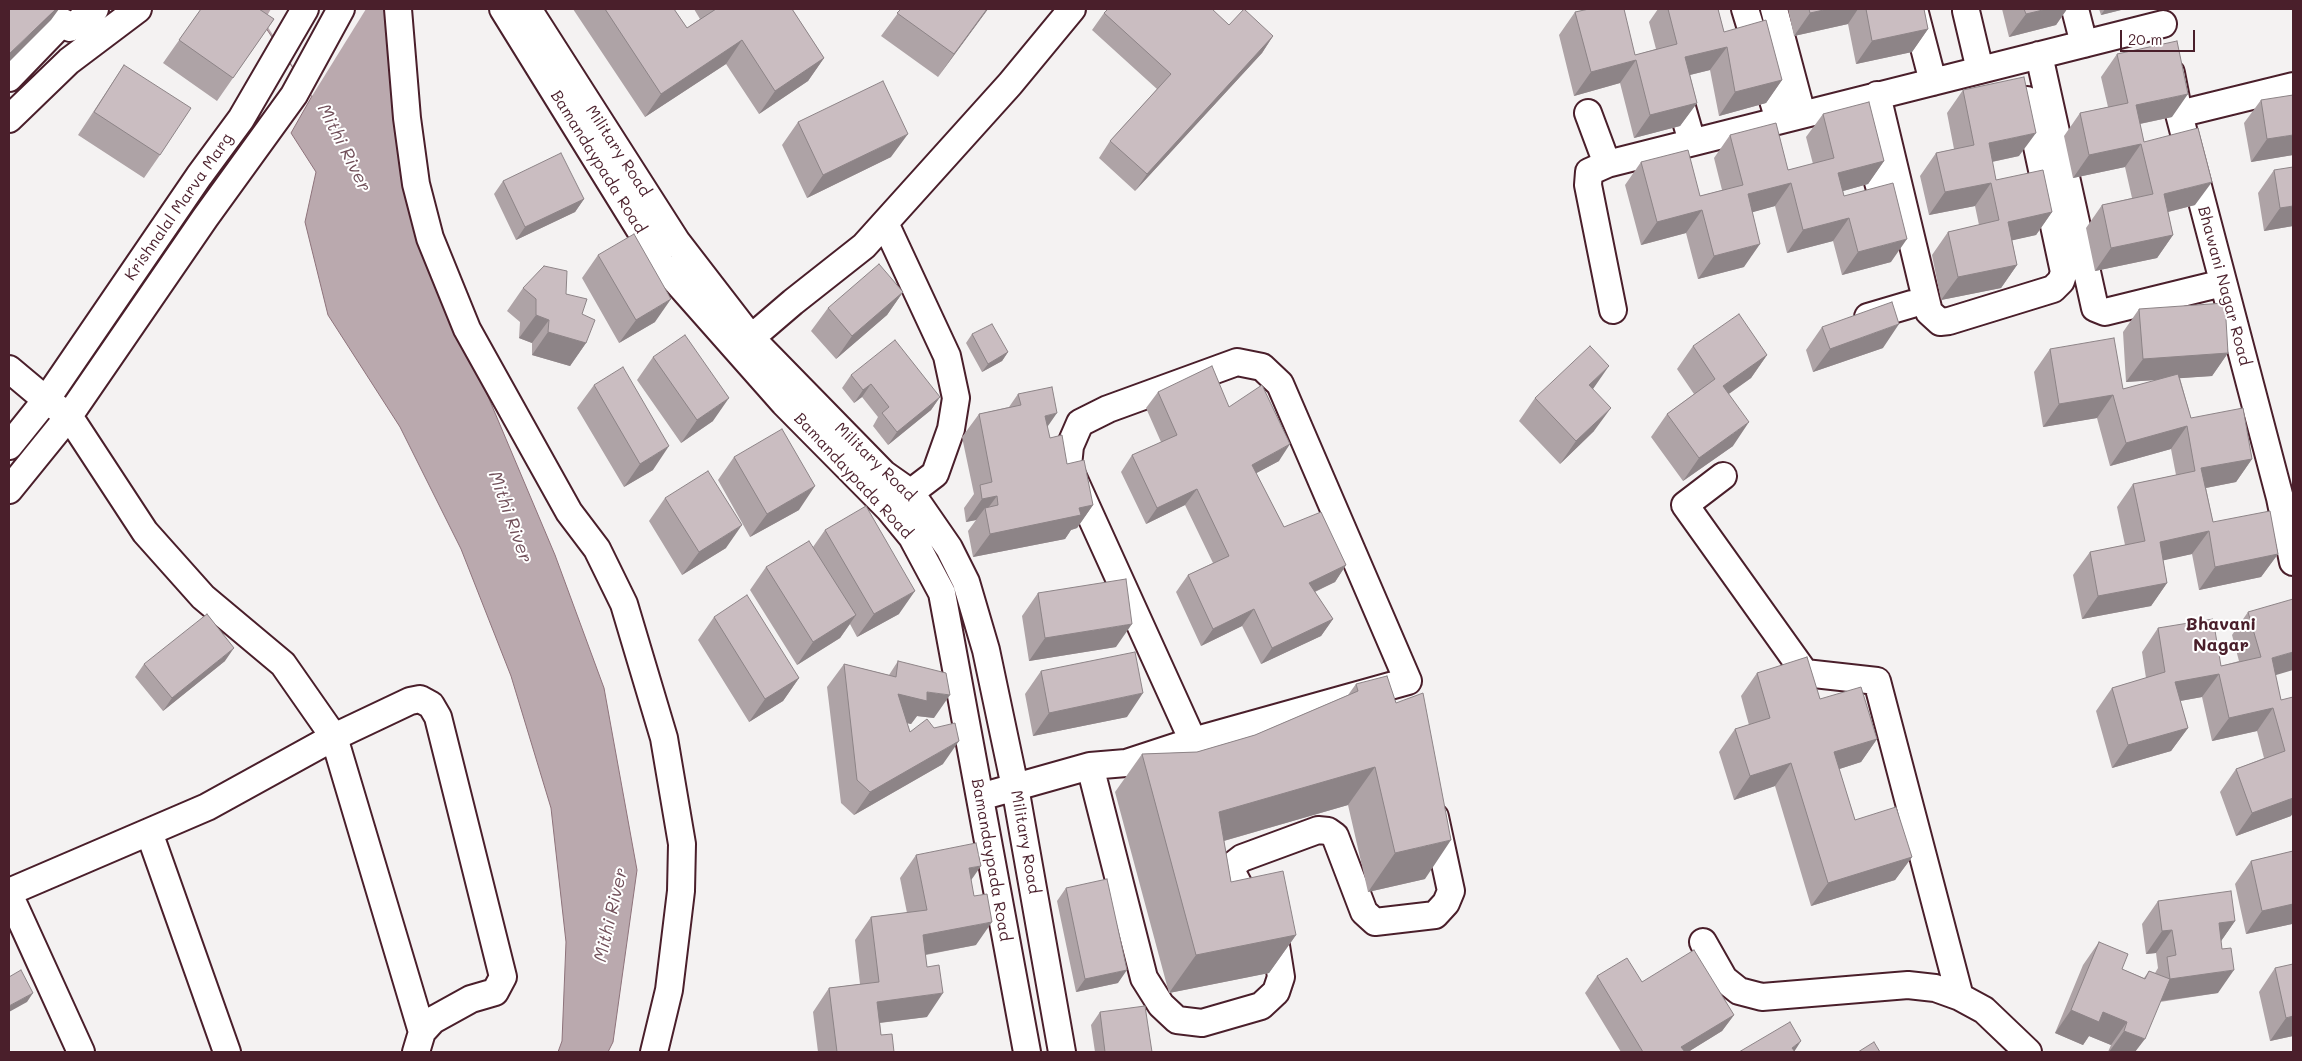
<!DOCTYPE html>
<style>
body{margin:0}
#map{position:relative;width:2302px;height:1061px;overflow:hidden;background:#f4f2f2;font-family:Mali,sans-serif}
canvas{display:block}
.frame{position:absolute;inset:0;border:10px solid #4a1f2b;pointer-events:none}
.scale{position:absolute;left:2120px;top:30px;width:75px;height:22px;box-sizing:border-box;border:2px solid #4a1f2b;border-top:0;padding-left:6px;font-size:15px;line-height:18px;white-space:nowrap;color:#4a1f2b;-webkit-text-stroke:4px #fff;paint-order:stroke}
</style>
<div id="map">
<canvas width="2302" height="1061"></canvas>
<div class="frame"></div>
<div class="scale">20 m</div>
</div>
<script>
const c = document.querySelector('canvas').getContext('2d');
c.lineJoin = 'round';
function fill(path, color) { c.fillStyle = color; c.fill(path, 'evenodd'); }
const poly = rows => new Path2D(rows.map(r => 'M' + r).join(''));
function strokePath(path, color, width, dash) { c.strokeStyle = color; c.lineWidth = width; c.lineCap = dash ? 'butt' : 'round'; c.setLineDash(dash || []); c.stroke(path); }
function label(font, color, halo, rows, align = 'center') {
  c.font = font + ' Mali,sans-serif'; c.lineWidth = 4; c.setLineDash([]); c.textBaseline = 'middle'; c.strokeStyle = halo; c.fillStyle = color; for (const [text, x, y, turn = 0] of rows) {
    c.save(); c.translate(x, y); c.rotate((+turn || 0) * Math.PI / 180); c.textAlign = isNaN(turn) ? turn : align; if (halo) c.strokeText(text, 0, 0); c.fillText(text, 0, 0); c.restore();
  }
}
const water = poly([
 [253,9,392,9,408,207,555,555,604,688,637,870,613,1042,608,1052,558,1052,562,1041,566,942,551,808,511,676,461,549,400,427,328,315,305,222,316,172,291,133,312,96,253,9]
]);
const pier = poly([
 [271,9,366,9,312,96,264,21]
]);
const minor = poly([
 [398,9,407,118,416,184,430,238,467,329,569,512,597,549,624,604,664,738,682,844,681,891,669,990,654,1052],
 [503,9,661,264,784,403,889,509,912,537,942,593,1027,1052],
 [528,9,677,242,751,338,884,474,911,493,949,548,966,582,986,650,1015,787,1062,1052],
 [1745,9,1779,120],
 [1774,9,1802,114],
 [1914,9,1933,82],
 [2075,9,2084,44],
 [1966,11,1980,70],
 [70,28,95,9],
 [2039,55,2095,308,2105,312,2223,283],
 [2171,73,2179,114,2280,498,2293,562],
 [9,78,63,22],
 [1677,90,1692,142],
 [1877,95,1929,312,1940,322,1949,321,2053,289,2061,281,2064,272,2027,100],
 [1588,113,1607,164],
 [2179,114,2293,86],
 [9,119,69,61,138,9],
 [1866,140,1889,221],
 [885,223,947,356,956,398,951,429,935,474,897,503],
 [1613,310,1588,185,1589,172,1607,164,2163,24],
 [1868,317,1912,304],
 [751,338,793,302,864,246,1010,84,1072,9],
 [9,369,46,400,69,416,145,532,203,597,283,664,334,737,410,701,420,699,431,705,438,717,503,977,495,992,471,999,433,1020,422,1032,416,1052],
 [9,446,46,400,199,176,241,119,305,9],
 [1723,476,1685,505,1805,673,1877,681,1960,997,1984,1010,2028,1052],
 [9,490,69,416,205,218,294,95,341,9],
 [1090,766,1144,978,1161,1005,1177,1020,1202,1023,1261,1006,1276,992,1281,977,1274,933,1268,918,1244,895,1232,872,1233,865,1242,858,1318,830,1328,831,1335,836,1364,912,1375,922,1435,915,1446,903,1451,891,1435,817],
 [980,797,1090,766,1126,763,1193,741,1408,681,1280,384,1262,367,1237,362,1108,409,1080,423,1070,446,1068,466,1193,741],
 [149,832,227,1052],
 [9,892,207,807,334,737,422,1032],
 [9,894,81,1052],
 [1703,942,1724,979,1739,991,1762,997,1908,985,1935,988,1960,997]
]);
const wall = poly([
 [201,9,274,19,217,101,163,63],
 [573,9,674,9,687,28,700,19,694,9,792,9,824,58,808,81,759,114,726,64,645,117],
 [901,9,988,9,938,77,881,36],
 [1658,9,1718,9,1724,32,1782,80,1766,103,1719,116,1710,70,1690,75,1697,103,1680,126,1634,138,1620,83,1574,96,1559,35,1575,12,1635,55,1656,49,1649,22],
 [1788,9,1924,9,1928,29,1912,52,1856,64,1848,24,1794,36],
 [2002,9,2067,9,2056,25,2009,37],
 [2099,9,2125,9,2101,15],
 [1104,13,1229,25,1273,36,1262,53,1135,191,1099,158,1110,141,1157,89,1092,30],
 [2117,54,2172,117,2140,124,2144,142,2195,205,2168,212,2173,235,2157,258,2095,271,2086,228,2102,205,2132,198,2125,167,2073,178,2064,136,2080,113,2108,107,2101,77],
 [124,65,160,155,144,178,78,135],
 [1963,90,2019,156,1992,162,1996,180,2052,212,2036,235,2012,240,2017,265,2001,288,1941,300,1932,255,1948,232,1979,225,1975,206,1929,215,1920,176,1936,153,1954,149,1947,113],
 [2261,100,2293,155,2251,162,2244,123],
 [1823,114,1884,161,1868,184,1843,191,1844,196,1891,262,1842,275,1833,241,1787,253,1775,206,1752,212,1744,267,1698,279,1686,233,1641,245,1625,185,1641,162,1700,196,1722,190,1714,158,1730,135,1788,170,1813,164,1806,137],
 [798,122,891,157,807,198,782,145],
 [2274,170,2293,226,2264,231,2258,193],
 [503,181,584,199,575,212,516,240,494,194],
 [598,255,655,322,619,343,582,278],
 [523,288,566,294,582,314,586,343,570,366,532,355,532,343,519,338,520,322,507,311],
 [903,292,887,315,836,359,811,331,828,308],
 [2139,309,2228,353,2212,376,2180,378,2191,418,2252,459,2236,482,2206,488,2213,522,2278,554,2261,577,2199,590,2192,554,2163,560,2167,583,2151,606,2082,619,2073,575,2090,552,2125,545,2117,507,2133,484,2176,475,2171,449,2110,466,2097,418,2043,427,2034,372,2050,349,2123,389,2157,380,2126,382,2123,332],
 [1822,327,1883,348,1813,372,1806,350],
 [972,334,1008,352,1002,361,982,372,966,343],
 [1693,346,1767,355,1751,378,1729,394,1733,446,1683,481,1651,437,1667,414,1694,394,1677,369],
 [653,357,713,421,681,443,637,380],
 [851,375,940,397,931,410,888,445,873,426,878,417,862,397,854,403,842,388],
 [594,385,653,470,624,487,577,408],
 [1593,389,1594,431,1560,464,1519,421,1535,398],
 [1158,392,1229,407,1279,461,1256,473,1284,527,1346,565,1335,582,1315,592,1333,619,1321,636,1261,664,1242,626,1201,646,1176,592,1188,575,1213,563,1185,505,1146,524,1121,472,1132,455,1161,442,1146,408],
 [1018,394,1047,427,1050,438,1067,464,1093,505,1077,528,1071,530,1065,539,973,557,968,531,976,520,966,522,964,508,974,494,962,437,979,414,1009,407],
 [734,457,799,510,750,537,718,480],
 [665,498,726,548,682,575,649,521],
 [825,530,899,614,857,637,850,624,840,638,797,665,750,590,766,567,813,547],
 [1038,593,1116,647,1029,661,1022,616],
 [2248,612,2275,675,2281,700,2291,816,2236,836,2220,792,2236,769,2264,758,2257,731,2212,741,2202,697,2180,701,2188,728,2171,751,2112,768,2096,711,2112,688,2146,678,2142,652,2158,628,2221,666,2239,661,2232,635],
 [714,617,799,678,783,701,749,722,698,640],
 [225,661,163,711,135,677,144,664],
 [898,661,934,718,917,716,911,724,907,723,910,732,943,764,854,815,841,803,827,687,844,664,889,675],
 [1041,671,1127,717,1033,736,1025,694],
 [1757,673,1820,699,1877,739,1861,762,1839,769,1855,820,1912,857,1895,880,1811,906,1775,786,1734,800,1719,752,1735,729,1749,725,1741,696],
 [1356,684,1425,879,1368,892,1348,805,1224,841,1231,882,1296,935,1269,973,1169,993,1115,792,1142,754,1197,752,1255,735,1348,695],
 [2293,851,2293,930,2292,924,2246,934,2235,884,2251,861],
 [916,855,971,880,976,945,926,955,927,1017,880,1023,881,1035,894,1052,818,1052,813,1012,829,988,860,984,855,940,871,917,907,913,900,878],
 [1066,888,1118,983,1076,992,1057,901],
 [2158,901,2235,921,2221,941,2218,993,2160,1002,2135,1052,2108,1052,2111,1045,2089,1036,2083,1045,2055,1033,2083,965,2099,942,2122,969,2144,978,2149,971,2155,973,2158,968,2156,953,2146,954,2142,924],
 [2275,968,2293,1036,2270,1041,2259,992],
 [1597,976,1642,982,1734,1015,1722,1031,1688,1052,1621,1052,1585,993],
 [1100,1012,1152,1052,1095,1052,1091,1025]
]);
const shadedWall = poly([
 [56,9,59,9,51,20,9,62,9,54],
 [987,9,988,9,938,77,954,54],
 [1828,9,1858,9,1848,24,1794,36,1810,13],
 [2047,9,2067,9,2056,25,2009,37,2026,14],
 [2105,9,2125,9,2101,15],
 [1928,29,1912,52,1856,64,1872,41],
 [1273,36,1262,53,1135,191,1147,174],
 [742,40,726,64,645,117,661,94],
 [1727,47,1710,70,1669,80,1685,57],
 [824,58,808,81,759,114,775,91],
 [1636,60,1620,83,1574,96,1591,72],
 [1782,80,1766,103,1719,116,1735,92],
 [2188,94,2172,117,2120,128,2136,105],
 [1697,103,1680,126,1634,138,1650,115],
 [2036,133,2019,156,1972,166,1989,143],
 [908,134,891,157,807,198,823,175],
 [2293,135,2293,155,2251,162,2267,139],
 [2141,144,2125,167,2073,178,2089,155],
 [1884,161,1868,184,1822,197,1838,173],
 [2212,182,2195,205,2148,217,2164,194],
 [1791,183,1775,206,1732,218,1748,194],
 [1991,183,1975,206,1929,215,1945,192],
 [584,199,575,212,516,240,525,227],
 [2293,206,2293,226,2264,231,2280,208],
 [1702,210,1686,233,1641,245,1657,222],
 [2052,212,2036,235,1992,245,2008,222],
 [1849,218,1833,241,1787,253,1803,230],
 [2173,235,2157,258,2095,271,2111,248],
 [1907,239,1891,262,1842,275,1858,252],
 [1760,244,1744,267,1698,279,1714,256],
 [2017,265,2001,288,1941,300,1958,277],
 [903,292,887,315,836,359,852,336],
 [671,299,655,322,619,343,636,320],
 [536,315,549,320,532,343,519,338],
 [1899,324,1883,348,1813,372,1830,349],
 [548,332,586,343,570,366,532,355],
 [1008,352,1002,361,982,372,988,364],
 [2228,353,2212,376,2126,382,2143,359],
 [1767,355,1751,378,1707,409,1723,386],
 [1609,366,1593,389,1573,408,1589,385],
 [871,384,862,397,854,403,863,390],
 [2113,395,2097,418,2043,427,2059,404],
 [940,397,931,410,888,445,897,432],
 [729,398,713,421,681,443,697,420],
 [1611,408,1594,431,1560,464,1576,441],
 [1057,413,1041,436,1045,416],
 [1749,422,1733,446,1683,481,1699,458],
 [2187,426,2171,449,2110,466,2126,443],
 [1290,444,1279,461,1240,482,1252,465],
 [669,446,653,470,624,487,640,464],
 [2252,459,2236,482,2185,492,2201,468],
 [815,486,799,510,750,537,767,514],
 [1197,489,1185,505,1146,524,1157,508],
 [997,496,985,512,985,508,976,520,966,522,982,499],
 [1093,505,1077,528,1071,530,1065,539,973,557,990,534,1079,508],
 [742,525,726,548,682,575,699,552],
 [2209,531,2192,554,2143,565,2160,542],
 [2278,554,2261,577,2199,590,2215,567],
 [1346,565,1335,582,1297,600,1309,583],
 [2167,583,2151,606,2082,619,2098,596],
 [915,591,899,614,857,637,874,614],
 [1254,609,1242,626,1201,646,1213,629],
 [856,615,840,638,797,665,813,642],
 [1333,619,1321,636,1261,664,1272,648],
 [1132,624,1116,647,1029,661,1045,638],
 [234,648,225,661,163,711,172,698],
 [2293,652,2293,670,2256,681,2272,658],
 [2219,674,2202,697,2158,705,2175,682],
 [799,678,783,701,749,722,765,699],
 [927,692,950,695,934,718,917,716,911,724,882,717,898,694],
 [1143,693,1127,717,1033,736,1049,713],
 [2273,708,2257,731,2212,741,2229,718],
 [2188,728,2171,751,2112,768,2128,745],
 [1877,739,1861,762,1818,776,1834,752],
 [959,741,943,764,854,815,870,792],
 [1791,763,1775,786,1734,800,1750,776],
 [1375,767,1348,805,1192,850,1219,812],
 [2293,798,2293,813,2291,816,2236,836,2252,813],
 [1451,840,1425,879,1368,892,1395,853],
 [1912,857,1895,880,1811,906,1828,883],
 [981,866,965,889,969,868],
 [2293,904,2293,922,2292,924,2246,934,2262,911],
 [2235,921,2219,944,2219,923],
 [992,922,976,945,907,958,923,935],
 [2172,930,2156,953,2146,954,2162,931],
 [1296,935,1269,973,1169,993,1196,955],
 [1127,970,1118,983,1076,992,1085,979],
 [2234,970,2218,993,2154,1002,2170,979],
 [33,993,27,1002,9,1012,9,1006],
 [943,993,927,1017,861,1025,877,1002],
 [2071,1010,2103,1012,2127,1022,2111,1045,2089,1036,2083,1045,2055,1033],
 [1734,1015,1722,1031,1688,1052,1677,1052,1681,1047],
 [2293,1016,2293,1036,2270,1041,2286,1018],
 [2124,1031,2145,1039,2135,1052,2109,1052],
 [1801,1041,1794,1052,1792,1048]
]);
const building = poly([
 [9,9,56,9,9,54,9,9],
 [201,9,259,9,274,19,233,78,179,40,201,9],
 [605,9,674,9,687,28,716,9,792,9,824,58,775,91,742,40,661,94,605,9],
 [901,9,987,9,954,54,897,13,901,9],
 [1108,9,1212,9,1229,25,1244,9,1273,36,1147,174,1110,141,1171,74,1104,13,1108,9],
 [1589,9,1624,9,1635,55,1677,44,1668,9,1718,9,1724,32,1766,20,1782,80,1735,92,1727,47,1685,57,1697,103,1650,115,1636,60,1591,72,1575,12,1589,9],
 [1809,9,1828,9,1810,13,1809,9],
 [1866,9,1924,9,1928,29,1872,41,1866,9],
 [2024,9,2047,9,2026,14,2024,9],
 [2177,41,2188,94,2136,105,2144,142,2198,128,2212,182,2164,194,2173,235,2111,248,2102,205,2153,194,2141,144,2089,155,2080,113,2128,103,2117,54,2177,41],
 [124,65,191,108,160,155,94,112,124,65],
 [2024,77,2036,133,1989,143,1996,180,2043,170,2052,212,2008,222,2017,265,1958,277,1948,232,1999,220,1991,183,1945,192,1936,153,1974,145,1963,90,2024,77],
 [883,81,908,134,823,175,798,122,883,81],
 [2293,95,2293,135,2267,139,2261,100,2293,95],
 [1869,102,1884,161,1838,173,1844,196,1893,183,1907,239,1858,252,1849,218,1803,230,1791,183,1748,194,1760,244,1714,256,1702,210,1657,222,1641,162,1688,150,1700,196,1743,185,1730,135,1776,123,1788,170,1834,158,1823,114,1869,102],
 [561,153,584,199,525,227,503,181,561,153],
 [2293,167,2293,206,2280,208,2274,170,2293,167],
 [634,234,671,299,636,320,598,255,634,234],
 [879,264,903,292,852,336,828,308,879,264],
 [544,266,567,271,566,294,587,299,582,314,595,320,586,343,548,332,549,320,536,315,536,299,523,288,544,266],
 [1892,302,1899,324,1830,349,1822,327,1892,302],
 [2225,303,2228,353,2143,359,2139,309,2225,303],
 [1739,314,1767,355,1723,386,1749,422,1699,458,1667,414,1715,379,1693,346,1739,314],
 [992,324,1008,352,988,364,972,334,992,324],
 [685,335,729,398,697,420,653,357,685,335],
 [2114,338,2123,389,2178,374,2191,418,2243,408,2252,459,2201,468,2213,522,2270,511,2278,554,2215,567,2209,531,2160,542,2167,583,2098,596,2090,552,2145,541,2133,484,2195,471,2187,426,2126,443,2113,395,2059,404,2050,349,2114,338],
 [895,340,940,397,897,432,882,413,889,407,871,384,863,390,851,375,895,340],
 [1590,346,1609,366,1589,385,1611,408,1576,441,1535,398,1590,346],
 [1212,366,1229,407,1262,385,1290,444,1252,465,1284,527,1321,512,1346,565,1309,583,1333,619,1272,648,1254,609,1213,629,1188,575,1229,556,1197,489,1157,508,1132,455,1177,435,1158,392,1212,366],
 [623,367,669,446,640,464,594,385,623,367],
 [1052,387,1057,413,1045,416,1050,438,1062,435,1067,464,1084,460,1093,505,1079,508,1081,515,990,534,985,508,998,505,997,496,982,499,980,485,992,482,979,414,1021,405,1018,394,1052,387],
 [782,429,815,486,767,514,734,457,782,429],
 [708,471,742,525,699,552,665,498,708,471],
 [866,506,915,591,874,614,825,530,866,506],
 [809,541,856,615,813,642,766,567,809,541],
 [1126,579,1132,624,1045,638,1038,593,1126,579],
 [747,595,799,678,765,699,714,617,747,595],
 [2293,599,2293,652,2272,658,2281,700,2293,697,2293,798,2252,813,2236,769,2285,751,2273,708,2229,718,2219,674,2175,682,2188,728,2128,745,2112,688,2165,672,2158,628,2213,619,2221,666,2261,657,2248,612,2293,599],
 [207,614,234,648,172,698,144,664,207,614],
 [1135,652,1143,693,1049,713,1041,671,1135,652],
 [1807,657,1820,699,1861,687,1877,739,1834,752,1855,820,1896,807,1912,857,1828,883,1791,763,1750,776,1735,729,1770,718,1757,673,1807,657],
 [898,661,946,673,950,695,927,692,927,701,898,694,910,732,927,719,934,728,955,723,959,741,870,792,857,780,844,664,896,677,898,661],
 [1387,676,1396,703,1423,693,1451,840,1395,853,1375,767,1219,812,1231,882,1283,871,1296,935,1196,955,1142,754,1197,752,1255,735,1358,691,1356,684,1387,676],
 [976,843,981,866,969,868,974,896,987,894,992,922,923,935,927,967,939,965,943,993,877,1002,881,1035,892,1034,894,1052,837,1052,829,988,879,982,871,917,927,910,916,855,976,843],
 [2293,851,2293,904,2262,911,2251,861,2293,851],
 [1107,879,1127,970,1085,979,1066,888,1107,879],
 [2231,891,2235,921,2219,923,2222,949,2231,948,2234,970,2170,979,2167,957,2176,955,2172,930,2162,931,2158,901,2231,891],
 [2099,942,2128,954,2122,969,2145,979,2149,971,2170,979,2145,1039,2124,1031,2127,1022,2103,1012,2099,1022,2071,1010,2099,942],
 [1694,950,1734,1015,1681,1047,1685,1052,1643,1052,1597,976,1627,958,1642,982,1694,950],
 [2293,964,2293,1016,2286,1018,2275,968,2293,964],
 [21,970,33,993,9,1006,9,977,21,970],
 [1145,1006,1152,1052,1105,1052,1100,1012,1145,1006],
 [1790,1022,1801,1041,1792,1048,1795,1052,1739,1052,1790,1022],
 [1874,1042,1880,1052,1858,1052,1874,1042]
]);
const streetNames = [
 ["Military Road",618,151,57],
 ["Bamandaypada Road",598,162,58],
 ["Krishnalal Marva Marg",179,207,-55],
 ["Bhawani Nagar Road",2224,286,75],
 ["Military Road",875,462,44],
 ["Bamandaypada Road",853,476,47],
 ["Military Road",1025,842,80],
 ["Bamandaypada Road",991,860,80]
];
const waterNames = [
 ["Mithi River",344,148,63],
 ["Mithi River",510,517,70],
 ["Mithi River",611,915,-77]
];
const neighbourhoodNames = [
 ["Bhavani",2221,624],
 ["Nagar",2221,645]
];
fill(water, '#baa9ae');
strokePath(water, '#8d727a', 1);
fill(pier, '#f4f2f2');
strokePath(minor, '#4a1f2b', 30);
strokePath(minor, '#fff', 26);
fill(wall, '#aea3a6');
fill(shadedWall, '#8d8487');
fill(building, '#cabdc1');
strokePath(building, '#8d8487', 1);
label('16px', '#4a1f2b', '#fff', streetNames);
label('italic 18px', '#714f59', '#fff', waterNames);
label('bold 18px', '#4a1f2b', '#fff', neighbourhoodNames);
</script>
